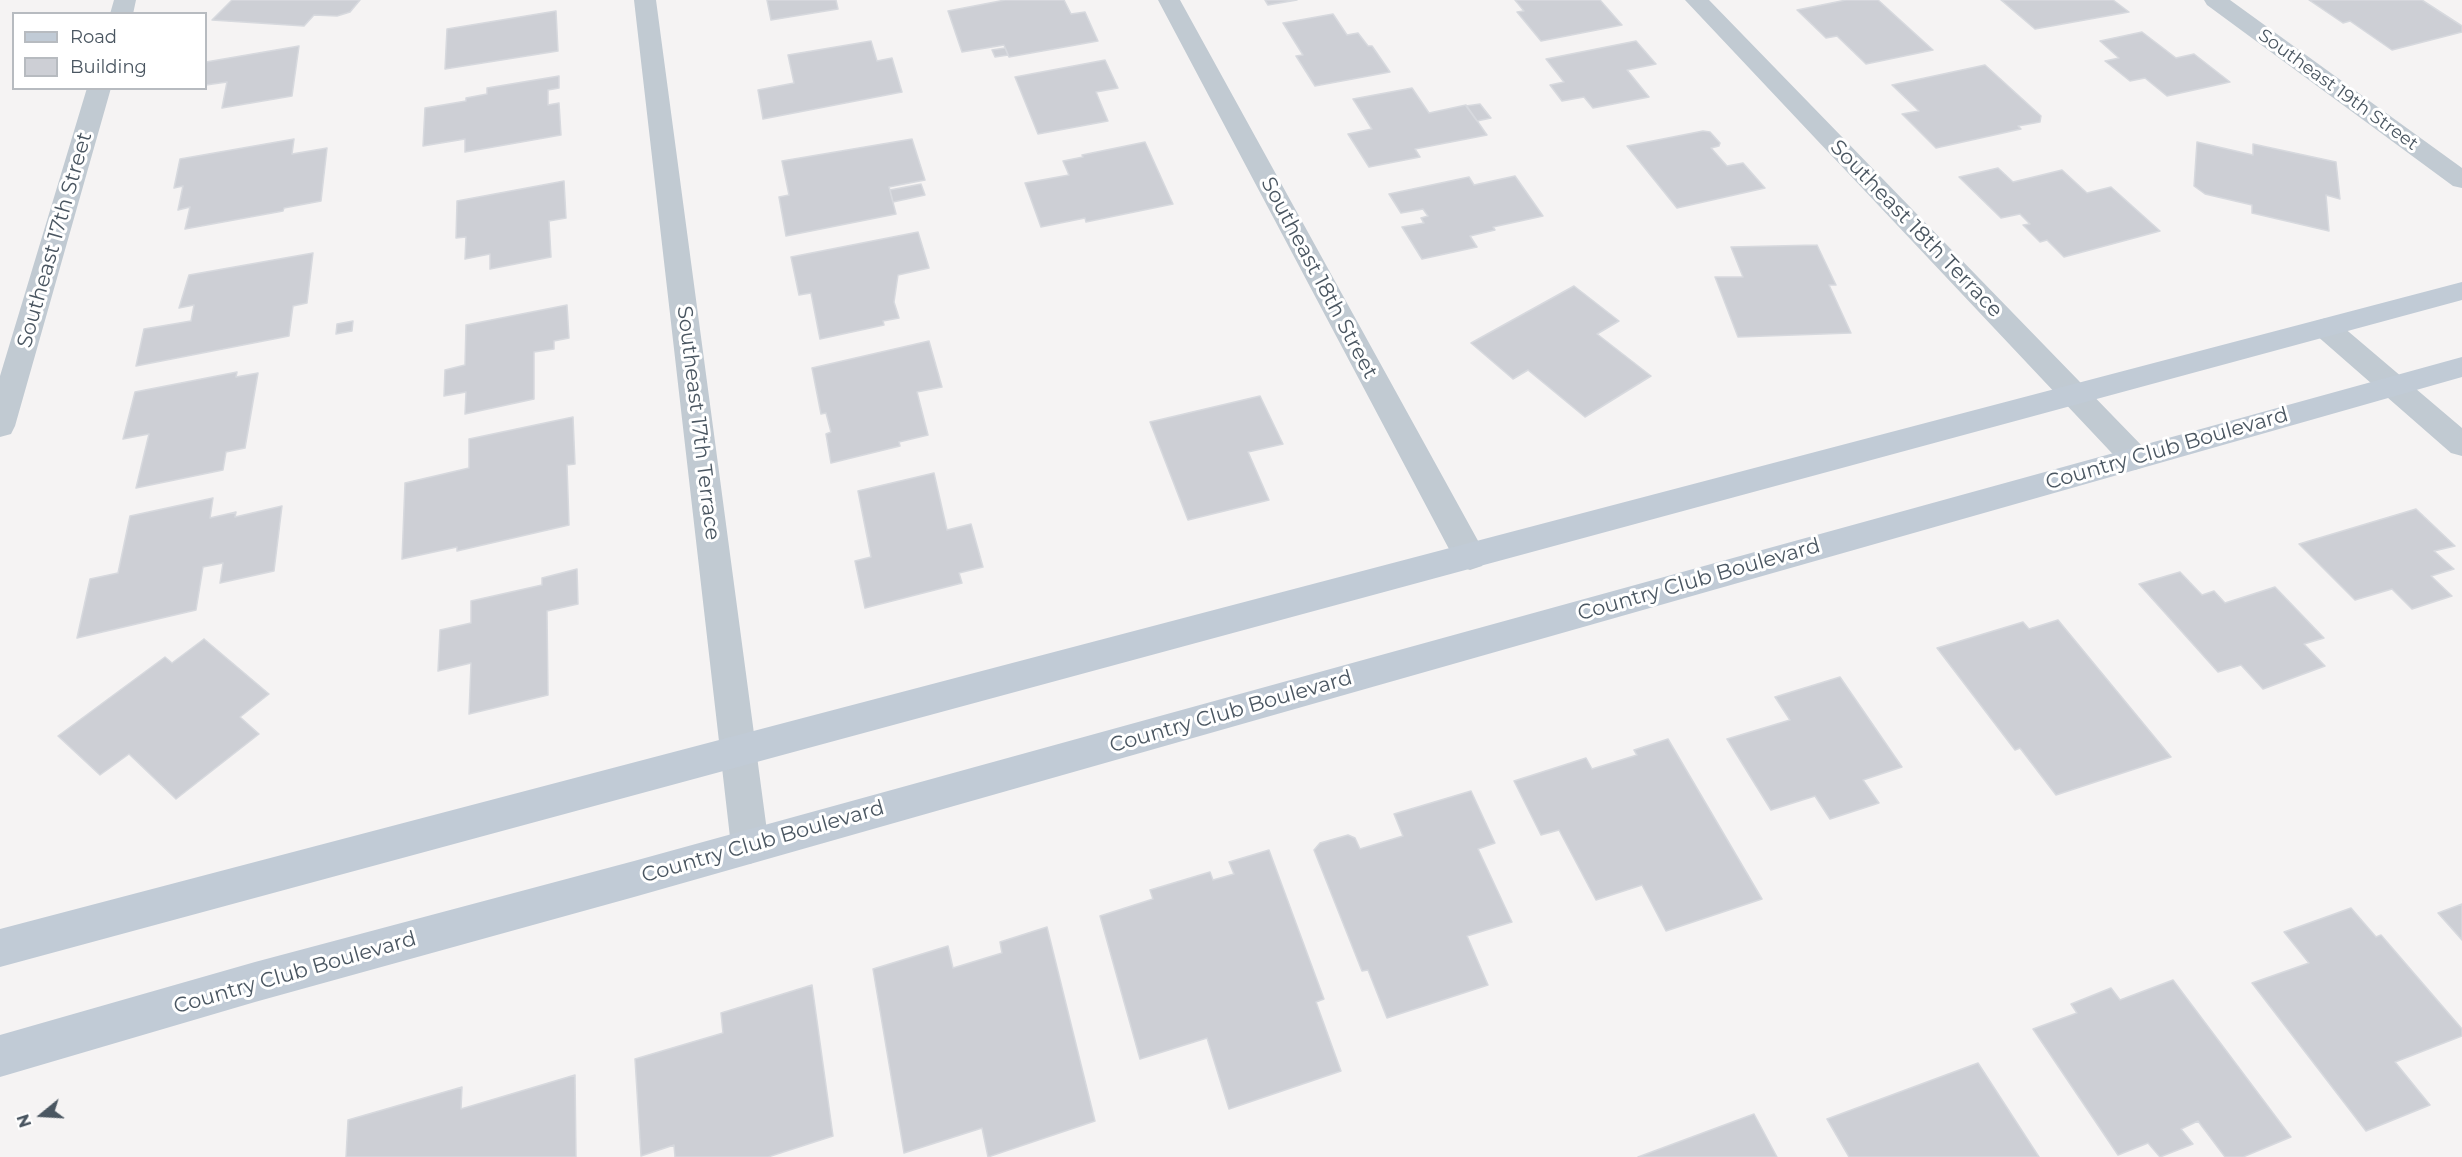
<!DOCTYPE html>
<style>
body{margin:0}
#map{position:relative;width:2462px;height:1157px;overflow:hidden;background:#f5f3f3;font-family:Montserrat,sans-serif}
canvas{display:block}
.legend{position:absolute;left:12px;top:12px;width:195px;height:78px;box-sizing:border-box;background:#fff;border:2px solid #b7bbc0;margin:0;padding:8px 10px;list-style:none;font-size:18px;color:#4a5661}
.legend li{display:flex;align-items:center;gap:12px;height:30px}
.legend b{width:30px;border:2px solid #b7bbc0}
.north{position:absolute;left:12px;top:1085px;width:60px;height:60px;-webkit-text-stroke:4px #fff;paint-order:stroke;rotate:252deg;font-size:16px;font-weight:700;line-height:24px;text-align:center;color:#4a5661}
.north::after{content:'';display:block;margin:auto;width:21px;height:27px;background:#4a5661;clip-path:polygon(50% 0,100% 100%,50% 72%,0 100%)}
</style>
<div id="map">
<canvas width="2462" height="1157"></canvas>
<ul class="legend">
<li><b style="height:8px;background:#c1cbd6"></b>Road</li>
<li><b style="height:16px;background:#cdcfd5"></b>Building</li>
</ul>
<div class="north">N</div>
</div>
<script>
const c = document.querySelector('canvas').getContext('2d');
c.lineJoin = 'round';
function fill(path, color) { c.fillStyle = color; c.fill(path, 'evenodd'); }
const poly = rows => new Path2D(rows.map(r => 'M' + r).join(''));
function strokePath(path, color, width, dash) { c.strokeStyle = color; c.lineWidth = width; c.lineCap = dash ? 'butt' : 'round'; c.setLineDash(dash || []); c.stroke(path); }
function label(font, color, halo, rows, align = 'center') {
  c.font = font + ' Montserrat,sans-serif'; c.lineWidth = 6; c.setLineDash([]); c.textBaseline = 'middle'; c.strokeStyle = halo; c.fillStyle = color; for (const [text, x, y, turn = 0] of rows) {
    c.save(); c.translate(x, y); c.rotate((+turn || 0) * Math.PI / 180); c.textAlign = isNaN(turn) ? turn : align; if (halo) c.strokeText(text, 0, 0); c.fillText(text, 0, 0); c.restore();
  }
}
const building = poly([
 [232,0,360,0,350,12,337,16,314,15,304,26,212,20,232,0],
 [767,0,836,0,838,9,771,20,767,0],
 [1005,0,1064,0,1071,14,1085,12,1098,41,1009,57,1004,45,962,52,948,11,1005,0],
 [1265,0,1297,0,1268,5,1265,0],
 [1515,0,1600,0,1622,25,1541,41,1517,12,1524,11,1515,0],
 [1846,0,1878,0,1933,50,1866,64,1837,36,1826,38,1797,10,1846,0],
 [2001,0,2113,0,2129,12,2035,29,2001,0],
 [2309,0,2422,0,2462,26,2462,32,2392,50,2350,21,2343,23,2309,0],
 [556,11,558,51,445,69,447,29,556,11],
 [1333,14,1347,35,1358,33,1368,46,1372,46,1390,72,1315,86,1296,56,1303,55,1283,23,1333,14],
 [2142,32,2176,58,2194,54,2230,82,2167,96,2145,78,2130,81,2105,61,2119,58,2100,41,2142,32],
 [871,41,877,61,892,58,902,92,763,119,758,90,794,83,788,55,871,41],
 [1636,41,1656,64,1627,70,1649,97,1593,108,1584,97,1562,101,1550,85,1564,82,1546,59,1636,41],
 [299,46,292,96,222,108,227,82,206,85,206,62,299,46],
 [1005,48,1008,55,995,57,992,50,1005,48],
 [1105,60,1118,88,1096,92,1108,121,1038,134,1015,77,1105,60],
 [1985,65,2041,116,2040,122,2018,126,2021,129,1936,148,1902,114,1919,111,1892,85,1985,65],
 [559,76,559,88,548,90,548,105,559,103,561,135,465,152,465,139,423,146,425,108,466,101,466,98,487,94,487,88,559,76],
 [1412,88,1429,113,1466,105,1487,135,1415,149,1420,157,1369,167,1348,134,1372,129,1353,99,1412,88],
 [1480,104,1491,118,1477,121,1466,106,1480,104],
 [1703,131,1710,132,1720,143,1719,146,1711,148,1727,166,1743,163,1765,188,1677,208,1627,146,1703,131],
 [294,139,292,154,327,148,321,201,284,208,283,211,185,229,190,207,178,210,183,186,174,188,180,159,294,139],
 [912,139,925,180,889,187,896,214,786,236,779,197,789,195,782,161,912,139],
 [1145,142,1173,204,1086,222,1085,218,1041,227,1025,183,1069,175,1063,161,1083,157,1082,155,1145,142],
 [2197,142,2253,155,2253,144,2336,162,2340,199,2326,195,2329,231,2252,213,2252,205,2205,194,2194,186,2197,142],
 [1998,168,2013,182,2062,170,2087,193,2111,187,2160,231,2064,257,2047,240,2040,242,2023,225,2030,224,2020,214,2001,218,1959,177,1998,168],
 [1515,176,1543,216,1493,227,1495,230,1470,236,1477,247,1422,259,1402,227,1424,223,1421,218,1428,216,1423,209,1401,213,1389,194,1469,177,1474,185,1515,176],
 [564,181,566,218,549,221,551,257,490,269,490,254,465,259,466,237,456,238,457,201,564,181],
 [921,184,925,195,893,202,890,190,921,184],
 [918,232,929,268,898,275,894,302,899,318,883,321,884,325,820,339,811,293,799,295,791,257,918,232],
 [1817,245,1836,285,1829,285,1851,333,1738,337,1715,277,1743,277,1731,247,1817,245],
 [313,253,307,303,293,306,289,336,136,366,144,329,191,321,194,305,179,308,189,275,313,253],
 [1574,286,1619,321,1597,334,1651,376,1585,417,1528,370,1513,379,1471,343,1574,286],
 [567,305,569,338,554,341,554,349,534,352,534,399,465,414,466,392,444,396,445,370,465,365,466,325,567,305],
 [353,321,352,331,336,334,337,324,353,321],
 [929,341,942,387,917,392,928,435,899,442,900,446,831,463,826,434,831,432,826,413,821,414,812,368,929,341],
 [237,372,236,377,258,373,245,448,226,452,223,470,136,488,149,434,123,439,135,392,237,372],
 [1260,396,1283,444,1248,452,1269,500,1188,520,1150,422,1260,396],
 [573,417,575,464,567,465,569,525,457,551,457,547,402,559,405,483,469,468,469,439,573,417],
 [934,473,947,530,971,524,983,567,959,573,962,583,865,608,855,561,871,557,858,491,934,473],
 [213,498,210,518,236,512,235,517,282,506,274,571,220,583,223,563,203,567,196,610,77,638,90,579,118,573,130,516,213,498],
 [2416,509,2455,546,2434,551,2454,569,2431,576,2452,596,2412,609,2392,589,2355,600,2299,544,2416,509],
 [577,569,578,604,547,611,548,695,469,714,471,663,438,671,440,630,471,623,471,601,542,585,542,578,577,569],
 [2180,572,2202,595,2214,591,2225,603,2275,587,2324,638,2304,644,2325,666,2263,689,2241,665,2218,672,2139,584,2180,572],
 [2058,620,2171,757,2056,795,2020,748,2015,750,1937,648,2023,622,2029,629,2058,620],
 [204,639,269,694,240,717,259,734,176,799,129,754,100,775,58,736,165,657,172,663,204,639],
 [1840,677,1902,767,1863,780,1879,803,1830,819,1815,796,1771,810,1727,739,1790,720,1775,697,1840,677],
 [1668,739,1762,899,1666,931,1642,885,1596,900,1559,830,1541,835,1514,781,1586,758,1592,769,1637,755,1634,750,1668,739],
 [1471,791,1495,843,1478,849,1512,922,1467,936,1488,985,1387,1018,1368,970,1362,971,1314,850,1320,843,1348,835,1355,838,1360,849,1403,836,1394,814,1471,791],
 [1269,850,1324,999,1316,1002,1341,1071,1229,1109,1207,1038,1140,1059,1100,916,1153,899,1150,890,1210,872,1213,880,1234,874,1229,862,1269,850],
 [2462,904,2462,940,2438,913,2462,904],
 [2351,908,2376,937,2381,935,2462,1029,2462,1036,2395,1062,2430,1105,2366,1131,2252,983,2309,963,2284,932,2351,908],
 [1047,927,1095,1121,988,1157,982,1128,904,1153,873,969,948,946,953,968,1002,953,1000,942,1047,927],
 [2173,980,2179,988,2291,1137,2243,1157,2225,1157,2198,1121,2181,1129,2193,1144,2160,1157,2148,1143,2118,1155,2033,1029,2077,1013,2071,1004,2111,988,2120,1000,2173,980],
 [812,985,833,1136,768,1157,675,1157,674,1145,641,1156,635,1059,723,1033,721,1013,812,985],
 [1978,1063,2039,1157,1849,1157,1827,1119,1978,1063],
 [575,1075,576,1157,346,1157,348,1120,462,1087,461,1109,575,1075],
 [1754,1114,1777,1157,1638,1157,1754,1114]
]);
const minor = poly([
 [114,0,136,0,133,14,110,14,114,0],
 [634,0,656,0,769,846,763,858,750,864,737,858,731,846,634,0],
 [1158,0,1180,0,1482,548,1486,557,1482,566,1470,570,1458,566,1158,0],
 [1685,0,1709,0,2146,450,2150,458,2146,466,2135,470,2124,466,1685,0],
 [2204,0,2230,0,2462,168,2462,188,2453,186,2207,5,2204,0],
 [87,88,111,88,15,426,11,434,0,437,0,376,87,88],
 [2326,318,2336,321,2462,428,2462,456,2451,453,2316,335,2312,328,2316,321,2326,318]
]);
const secondary = poly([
 [2462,282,2462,300,0,967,0,929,2462,282],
 [2462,357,2462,377,634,897,255,1002,0,1077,0,1035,255,962,634,861,2462,357]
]);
const farStreetnames = [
 ["Southeast 19th Street",2338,90,36]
];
const streetNames = [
 ["Southeast 18th Terrace",1916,229,46],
 ["Southeast 17th Street",55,240,-74],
 ["Southeast 18th Street",1319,278,62],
 ["Southeast 17th Terrace",698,423,83],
 ["Country Club Boulevard",2167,449,-16],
 ["Country Club Boulevard",1699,580,-16],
 ["Country Club Boulevard",1231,712,-16],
 ["Country Club Boulevard",763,842,-16],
 ["Country Club Boulevard",295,973,-16]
];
fill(building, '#cdcfd5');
strokePath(building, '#d7d9de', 1.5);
fill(minor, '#c1cad2');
fill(secondary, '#c1cbd6');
label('18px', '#4a5661', '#fff', farStreetnames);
label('21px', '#4a5661', '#fff', streetNames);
</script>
